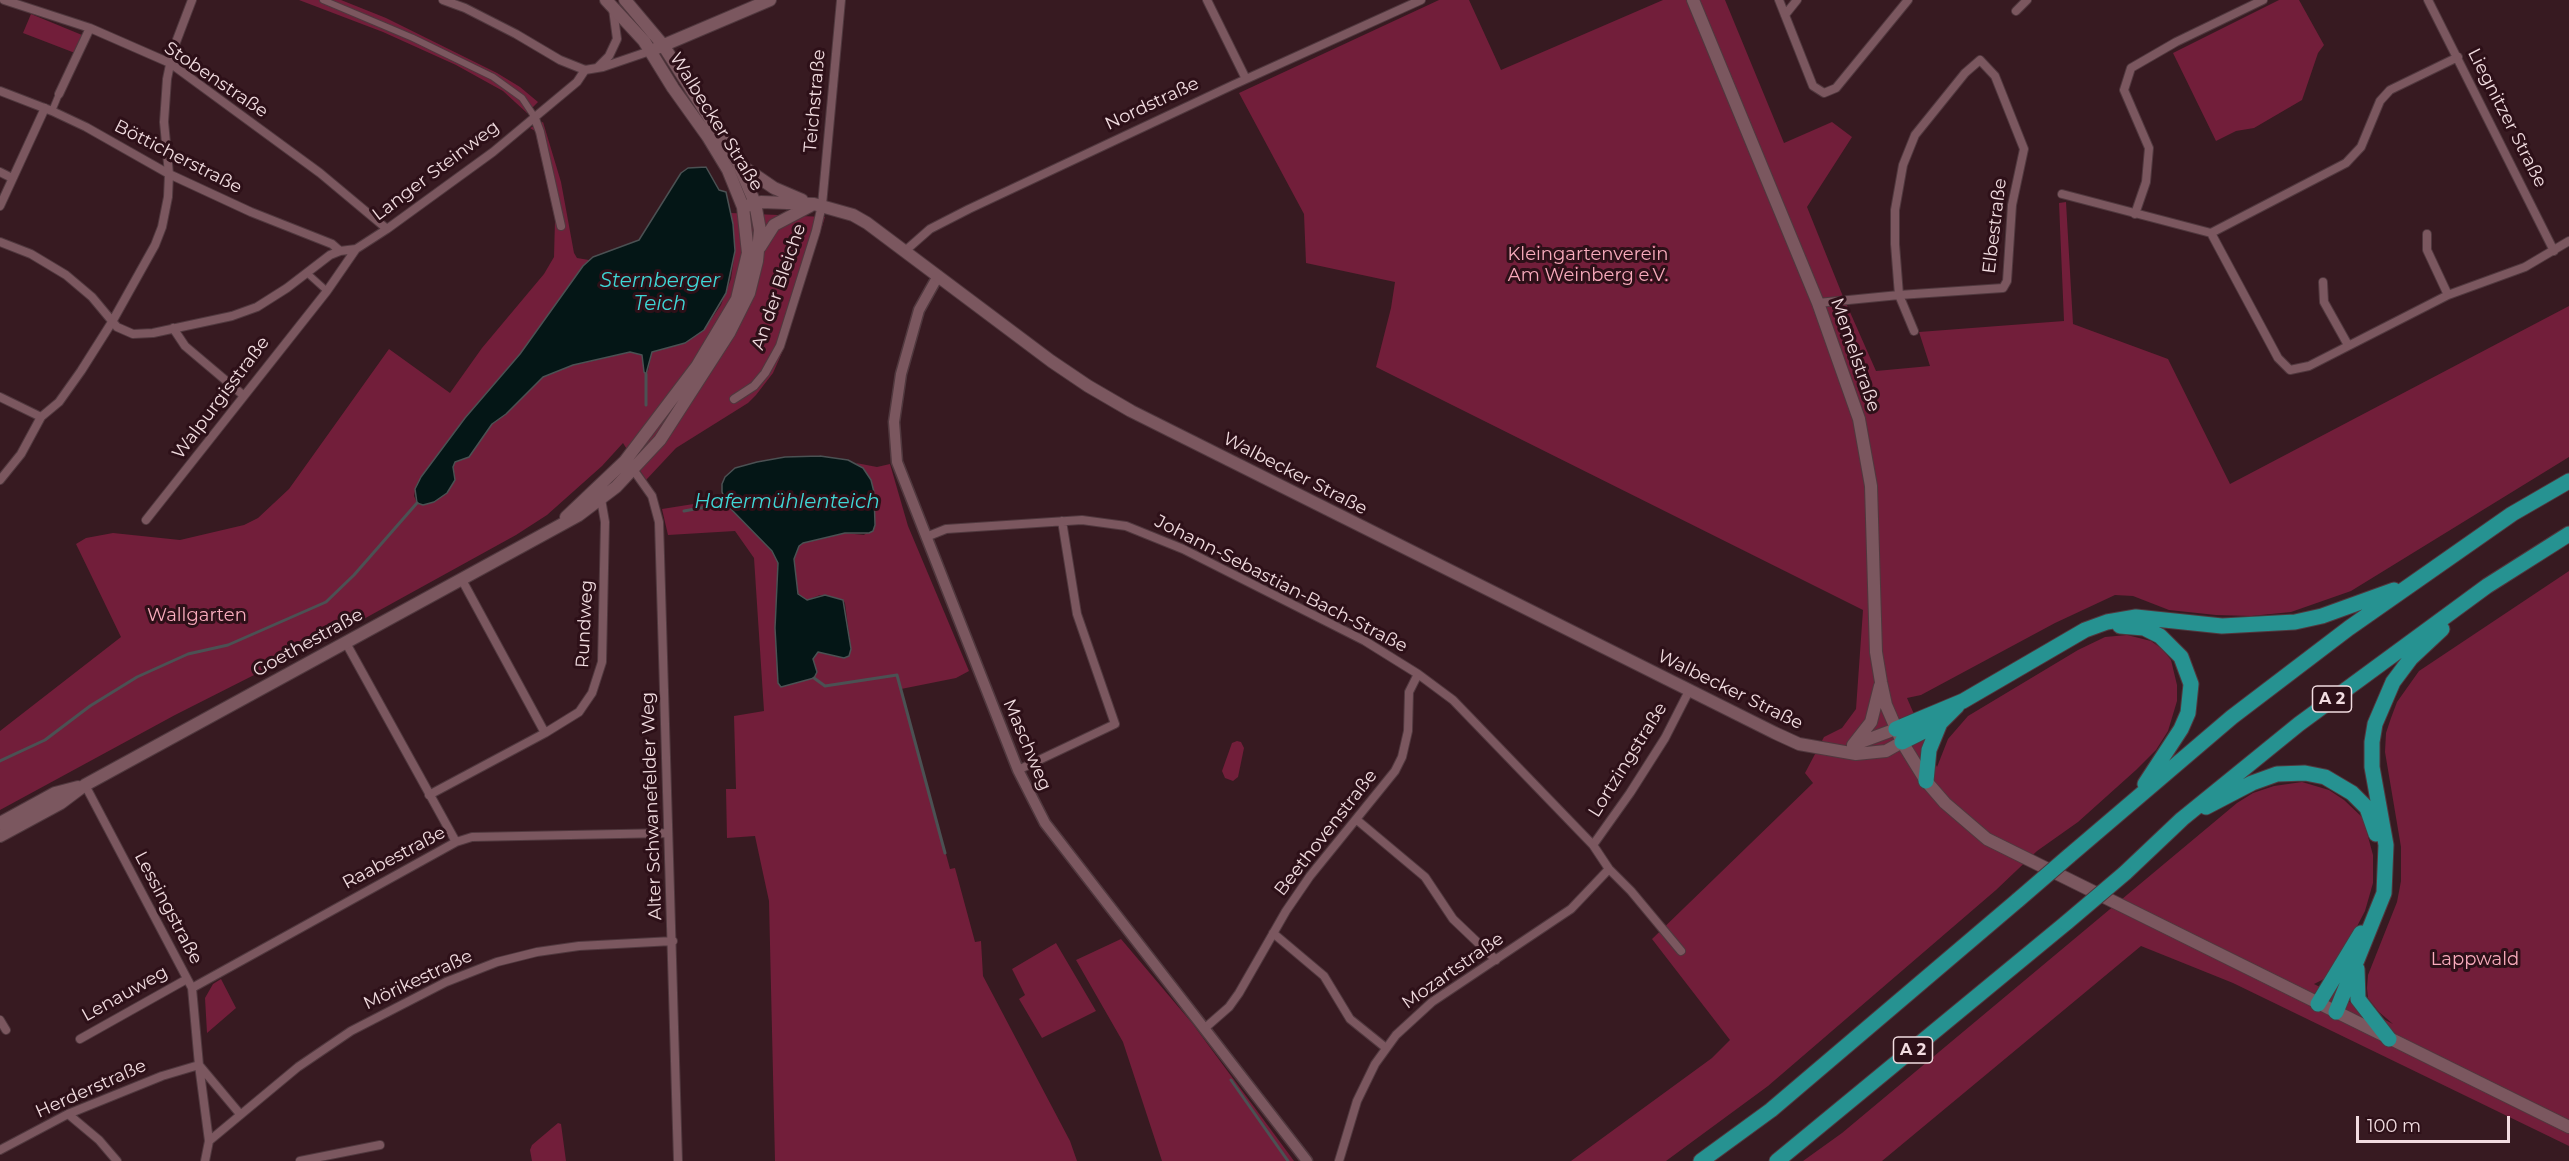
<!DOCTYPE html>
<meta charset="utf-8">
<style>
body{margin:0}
#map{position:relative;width:2569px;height:1161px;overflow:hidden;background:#371a21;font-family:Montserrat,sans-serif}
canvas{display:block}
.scale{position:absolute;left:2356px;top:1116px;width:154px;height:27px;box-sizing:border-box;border:3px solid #f1dce0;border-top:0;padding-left:8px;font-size:18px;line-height:21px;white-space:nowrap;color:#f1dce0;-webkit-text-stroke:4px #2d1018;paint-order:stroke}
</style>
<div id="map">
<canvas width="2569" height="1161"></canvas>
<div class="scale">100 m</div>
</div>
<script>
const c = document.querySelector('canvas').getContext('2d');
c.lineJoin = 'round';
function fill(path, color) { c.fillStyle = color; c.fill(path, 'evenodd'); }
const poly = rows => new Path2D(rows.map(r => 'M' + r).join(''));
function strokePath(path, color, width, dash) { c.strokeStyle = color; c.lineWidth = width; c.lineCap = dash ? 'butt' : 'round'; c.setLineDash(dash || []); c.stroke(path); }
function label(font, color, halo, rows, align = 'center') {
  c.font = font + ' Montserrat,sans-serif'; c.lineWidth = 6; c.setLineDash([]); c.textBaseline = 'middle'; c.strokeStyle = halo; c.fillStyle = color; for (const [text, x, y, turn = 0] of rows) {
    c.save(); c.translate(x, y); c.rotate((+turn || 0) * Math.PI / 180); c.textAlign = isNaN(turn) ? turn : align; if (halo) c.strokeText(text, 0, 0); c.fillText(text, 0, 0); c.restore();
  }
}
const green = poly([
 [299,0,341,0,386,18,497,73,520,87,538,102,527,113,503,91,456,65,383,32],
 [1439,0,1469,0,1501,70,1663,0,1725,0,1784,143,1832,122,1852,137,1807,207,1842,294,1876,371,1930,366,1919,332,2064,321,2059,203,2066,202,2073,324,2168,359,2230,484,2569,306,2569,457,2351,591,2291,612,2251,616,2216,615,2169,610,2133,596,2115,595,2055,623,1921,695,1907,698,1937,767,1948,739,1968,716,2078,650,2105,637,2127,635,2151,641,2162,649,2171,660,2177,685,2177,701,2168,731,2156,750,2136,770,2078,822,2037,851,1996,890,1768,1086,1666,1161,1571,1161,1712,1058,1730,1040,1652,939,1813,783,1805,773,1824,737,1842,728,1856,709,1863,610,1376,367,1391,308,1395,282,1306,263,1304,214,1239,93],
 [2279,0,2299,0,2324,45,2318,53,2302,100,2254,128,2236,131,2216,141,2173,53],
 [31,14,82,35,75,53,23,33],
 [543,122,561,182,574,253,577,258,589,260,520,354,465,418,421,477,416,486,414,496,417,503,421,505,455,477,453,467,455,462,469,457,492,424,506,414,543,377,573,365,630,352,642,355,648,371,652,352,685,343,704,330,721,305,731,279,735,251,731,213,825,217,784,348,773,373,756,395,748,403,676,448,646,480,623,443,602,466,547,515,516,535,351,626,175,715,0,810,0,731,121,637,76,544,86,538,113,533,180,540,244,525,258,518,289,489,389,349,450,393,482,348,544,274,554,257,555,220,535,131,530,128],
 [856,463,877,467,890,464,908,526,969,671,956,678,901,689,950,869,955,868,975,942,981,941,983,976,1070,1141,1077,1161,775,1161,769,901,755,836,727,838,726,789,736,789,734,716,764,711,754,558,735,531,668,535,662,509,725,499,734,512,775,555,778,563,775,622,779,685,816,668,813,660,818,652,844,658,847,657,851,649,845,603,843,600,820,595,807,600,800,597,796,587,794,559,799,546,803,543,845,533,864,535,875,525,874,492,871,480,863,468],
 [2569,571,2569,1146,2233,983,2141,946,1882,1161,1803,1161,1842,1133,2237,803,2253,793,2274,786,2302,782,2329,790,2344,800,2363,818,2373,855,2373,883,2365,911,2352,936,2326,978,2314,984,2393,1024,2379,1012,2368,998,2367,988,2368,975,2397,902,2401,881,2401,847,2385,752,2386,733,2391,718,2397,702,2419,671],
 [1237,741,1241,742,1244,748,1238,777,1233,781,1225,778,1222,771,1232,743],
 [1121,939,1192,1023,1294,1161,1162,1161,1123,1042,1076,960],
 [1056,943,1096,1011,1042,1038,1019,999,1025,995,1012,969],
 [221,979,236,1008,207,1033,205,998,213,984],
 [558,1123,561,1124,566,1161,532,1161,530,1150,532,1145]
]);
const water = poly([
 [706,167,719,190,726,192,733,224,735,251,726,293,704,330,685,343,652,352,646,374,644,372,642,355,630,352,573,365,543,377,506,414,492,424,469,457,455,462,453,467,455,480,447,493,434,502,423,505,417,503,415,489,421,477,465,418,520,354,583,266,593,257,639,240,681,173,688,168,706,167],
 [820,456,848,460,863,468,871,480,874,492,875,525,873,531,869,533,845,533,803,543,799,546,794,559,798,594,807,600,825,595,843,600,851,649,849,656,844,658,818,652,813,659,817,672,814,678,781,687,778,683,775,628,778,563,772,551,728,506,722,492,722,484,725,477,735,468,757,462,785,457,820,456]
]);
const stream = poly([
 [646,405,646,374],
 [684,511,728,503],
 [814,678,825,686,897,675,945,853],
 [0,761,45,740,90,706,137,677,188,654,228,645,326,602,354,575,417,503],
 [1231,1080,1288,1161]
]);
const pedestrian = poly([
 [323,0,413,38,493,77,522,98,534,116],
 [52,111,59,94],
 [307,273,327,291]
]);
const minor = poly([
 [4,0,90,28,170,63,320,173,387,229],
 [443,0,465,8,516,34,560,60,585,70,603,67,650,51],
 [1207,0,1246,79],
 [1779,0,1813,86,1824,93,1836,88,1908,0],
 [2428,0,2554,251],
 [2016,11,2027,0],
 [1785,15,1797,0],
 [598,67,609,56,617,39,613,9],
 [0,91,52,111,86,127,169,174,251,212,332,244,340,251],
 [59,94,90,28],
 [534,116,540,132,561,226],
 [0,172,12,178],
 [2062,194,2211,233,2346,163,2361,147,2380,101,2390,90,2458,57],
 [0,206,45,108],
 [2135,214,2146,182,2149,148,2124,90,2131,68,2176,42,2263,0],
 [2211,233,2278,358,2290,370,2309,366,2448,295,2525,267,2569,241],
 [2427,234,2427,250,2448,295],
 [0,242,31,254,66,275,92,297,117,327,133,334,153,333,232,316,257,307,287,288,330,255,340,251,356,249,387,229,493,152,577,82,585,70],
 [905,251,930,229,969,209,1233,85,1421,0],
 [2323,282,2324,302,2348,345],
 [1818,303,1899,295,2003,288,2007,281,2012,205,2024,149,1995,76,1980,60,1965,73,1915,135,1903,165,1895,210,1895,244,1899,295,1914,331],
 [173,328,185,346,243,395],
 [0,397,41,417],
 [734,399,754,386,765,373,780,346,816,231,822,205,841,0],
 [630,465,652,496,659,522,678,1161],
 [0,480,21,454,41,417,59,402,81,371,112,322,155,245,162,227,168,197,169,174,164,122,167,79,173,50,192,0],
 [146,520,327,291,356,249],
 [926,537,946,529,1082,520,1126,526,1183,549,1365,641,1418,674,1453,700,1593,845,1609,869,1631,891,1681,951],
 [462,580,545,733,579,712,592,693,602,662,605,522,601,499],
 [346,643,456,842],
 [1018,770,1115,724,1077,614,1062,521],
 [85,785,192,988,199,1065,209,1141,205,1161],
 [429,795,545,733],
 [1357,820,1425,877,1453,919,1496,960],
 [1593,845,1630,793,1665,738,1689,691],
 [1273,933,1324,976,1350,1019,1386,1048],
 [192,988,456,842,472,837,668,833],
 [0,1020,6,1030],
 [1205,1028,1229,1007,1239,993,1286,911,1310,876,1395,771,1402,757,1408,731,1409,692,1418,674],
 [80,1039,187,979],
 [68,1114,99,1140,117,1161],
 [209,1141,298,1067,351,1031,446,982,497,962,537,952,579,946,673,941],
 [0,1150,68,1114,162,1076,199,1065,240,1114],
 [300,1161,380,1145],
 [1339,1161,1357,1101,1375,1064,1396,1035,1432,1002,1571,909,1609,869]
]);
const tertiary = poly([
 [938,276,919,310,901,374,894,422,897,462,1018,770,1045,823,1307,1161]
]);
const secondary = poly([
 [1693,0,1818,303,1859,419,1871,486,1876,652,1881,682,1886,705,1902,742,1926,781,1945,803,1987,839,2569,1127],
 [657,48,770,0],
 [739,164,774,188,802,200],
 [743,207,761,202,814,204,853,215,867,223,1051,361,1088,386,1131,411,1775,733,1799,744,1856,754,1886,751,1902,742],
 [760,247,774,225,810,206],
 [566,517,625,461,697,366,737,299,748,253,743,207,728,170,708,137,673,88,644,41,606,0],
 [1853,745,1871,722,1880,686],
 [1853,745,1896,729],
 [0,823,55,793,78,787],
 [0,836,61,803,85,785,579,515,616,487,660,440,729,333,749,293,757,261,760,230,755,203,738,163,663,45,625,0]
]);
const motorway = poly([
 [2120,626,2144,628,2160,636,2181,657,2191,684,2188,713,2181,729,2145,784],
 [1896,729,1963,701,2085,630,2107,622,2136,617,2222,626,2295,622,2322,616,2394,590],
 [1902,742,1940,723,1957,706],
 [1926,781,1929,750,1940,723],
 [2206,807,2252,783,2277,774,2305,773,2325,777,2352,793,2367,808,2376,834],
 [2069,856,2232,717,2349,628,2512,514,2569,481],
 [2125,873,2182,819,2299,724,2487,586,2569,534],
 [2357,969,2358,999,2389,1039],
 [2318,1004,2361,933],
 [2336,1012,2384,893,2386,845,2372,767,2372,742,2375,724,2393,682,2411,658,2442,629],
 [1701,1161,1771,1110,2018,900],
 [1777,1161,2066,923]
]);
const motorwayBridge = poly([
 [2018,900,2069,856],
 [2066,923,2125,873]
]);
const shields = [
 [2332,699,39],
 [1913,1050,39]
];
const shieldNames = [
 ["A 2",2332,699],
 ["A 2",1913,1050]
];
const streetNames = [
 ["Stobenstraße",216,80,34],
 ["Teichstraße",815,101,-85],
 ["Nordstraße",1152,104,-25],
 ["Liegnitzer Straße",2507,118,63],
 ["Walbecker Straße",716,122,58],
 ["Bötticherstraße",178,157,27],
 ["Langer Steinweg",436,171,-37],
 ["Elbestraße",1995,226,-83],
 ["An der Bleiche",779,287,-71],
 ["Memelstraße",1855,355,71],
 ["Walpurgisstraße",221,398,-53],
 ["Walbecker Straße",1295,474,27],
 ["Johann-Sebastian-Bach-Straße",1281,584,27],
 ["Rundweg",585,624,-87],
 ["Goethestraße",308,643,-29],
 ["Walbecker Straße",1730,690,26],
 ["Maschweg",1027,745,67],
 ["Lortzingstraße",1628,760,-58],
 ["Alter Schwanefelder Weg",652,806,-92],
 ["Beethovenstraße",1326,833,-52],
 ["Raabestraße",394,858,-28],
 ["Lessingstraße",168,908,62],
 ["Mozartstraße",1453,971,-35],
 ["Mörikestraße",418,980,-25],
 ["Lenauweg",125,994,-29],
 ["Herderstraße",91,1089,-24]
];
const parkNames = [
 ["Kleingartenverein",1588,255],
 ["Am Weinberg e.V.",1588,276],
 ["Wallgarten",197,616],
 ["Lappwald",2475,960]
];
const waterNames = [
 ["Sternberger",660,281],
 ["Teich",660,304],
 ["Hafermühlenteich",787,502]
];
fill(green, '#721e3a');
fill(water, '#041616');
strokePath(water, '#4b5153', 1.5);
strokePath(stream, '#4b5153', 3);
strokePath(pedestrian, '#50383e', 8);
strokePath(minor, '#50383e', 10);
strokePath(tertiary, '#50383e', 13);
strokePath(secondary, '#50383e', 14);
strokePath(motorway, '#50383e', 17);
strokePath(pedestrian, '#7b575f', 6);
strokePath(minor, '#7b575f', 8);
strokePath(tertiary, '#7b575f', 10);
strokePath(secondary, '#7b575f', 12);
strokePath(motorway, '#269291', 15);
strokePath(motorwayBridge, '#50383e', 17, []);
strokePath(motorwayBridge, '#269291', 15);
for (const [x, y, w] of shields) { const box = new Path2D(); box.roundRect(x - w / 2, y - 13, w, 26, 4.5); c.fillStyle = '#2d1018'; c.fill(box); strokePath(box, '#f1dce0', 1.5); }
label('bold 16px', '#f1dce0', null, shieldNames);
label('18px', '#f1dce0', '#2d1018', streetNames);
label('18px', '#f8abbc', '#2d1018', parkNames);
label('italic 20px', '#3fd7d6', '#2d1018', waterNames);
</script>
